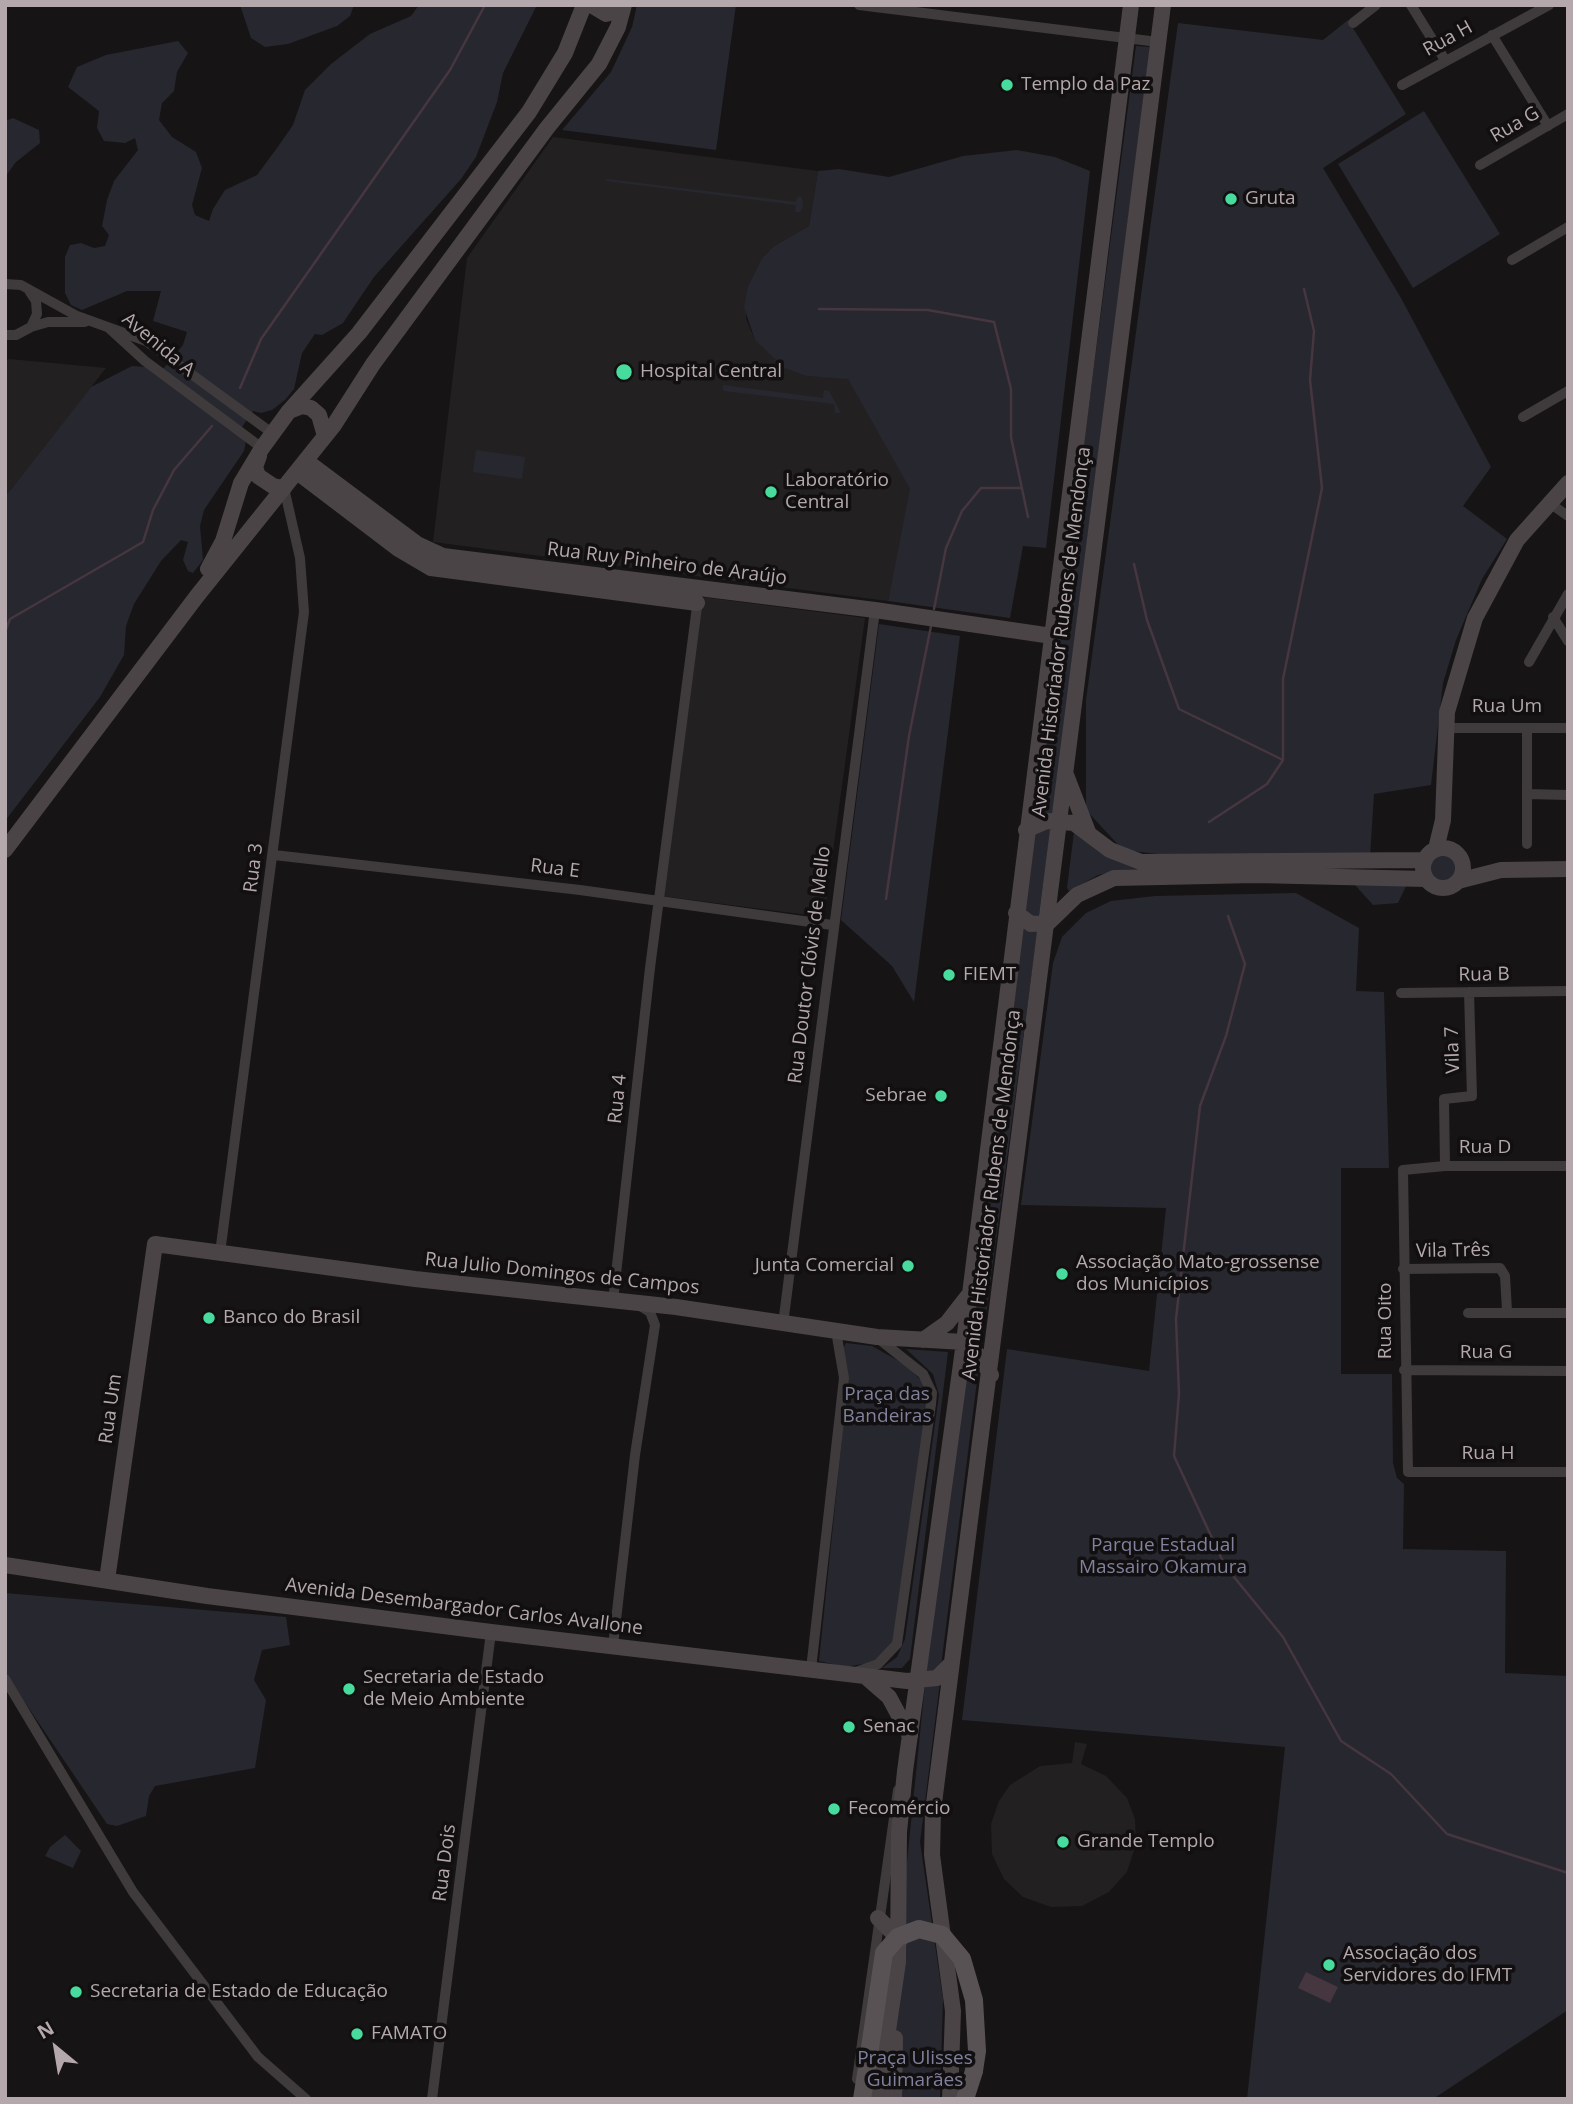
<!DOCTYPE html>
<meta charset="utf-8">
<style>
body{margin:0}
#map{position:relative;width:1573px;height:2104px;overflow:hidden;background:#161414;font-family:"Open Sans",sans-serif}
canvas{display:block}
.frame{position:absolute;inset:0;border:7px solid #b4a8ac;pointer-events:none}
.north{position:absolute;left:21px;top:2013px;width:70px;height:70px;-webkit-text-stroke:5px #110f0f;paint-order:stroke;rotate:330deg;font-size:19px;font-weight:700;line-height:28px;text-align:center;color:#b4a8ac}
.north::after{content:'';display:block;margin:auto;width:24px;height:32px;background:#b4a8ac;clip-path:polygon(50% 0,100% 100%,50% 72%,0 100%)}
</style>
<div id="map">
<canvas width="1573" height="2104"></canvas>
<div class="frame"></div>
<div class="north">N</div>
</div>
<script>
const c = document.querySelector('canvas').getContext('2d');
c.lineJoin = 'round';
function fill(path, color) { c.fillStyle = color; c.fill(path, 'evenodd'); }
const poly = rows => new Path2D(rows.map(r => 'M' + r).join(''));
function strokePath(path, color, width, dash) { c.strokeStyle = color; c.lineWidth = width; c.lineCap = dash ? 'butt' : 'round'; c.setLineDash(dash || []); c.stroke(path); }
function label(font, color, halo, rows, align = 'center') {
  c.font = font + ' "Open Sans",sans-serif'; c.lineWidth = 7; c.setLineDash([]); c.textBaseline = 'middle'; c.strokeStyle = halo; c.fillStyle = color; for (const [text, x, y, turn = 0] of rows) {
    c.save(); c.translate(x, y); c.rotate((+turn || 0) * Math.PI / 180); c.textAlign = isNaN(turn) ? turn : align; if (halo) c.strokeText(text, 0, 0); c.fillText(text, 0, 0); c.restore();
  }
}
const built = poly([
 [553,137,818,171,809,226,774,246,762,258,748,286,746,319,755,340,806,376,848,378,911,490,888,601,433,542,467,258],
 [9,359,106,368,5,497,5,362],
 [702,597,865,618,824,917,661,896],
 [1075,1742,1087,1744,1081,1764,1106,1776,1127,1798,1135,1819,1136,1844,1127,1872,1109,1892,1082,1906,1051,1907,1023,1897,1004,1879,992,1854,991,1824,999,1801,1010,1785,1040,1766,1072,1763]
]);
const green = poly([
 [240,5,354,5,350,16,337,26,288,44,265,47,251,38],
 [419,5,537,5,503,73,497,102,476,157,461,179,374,277,343,323,322,335,315,334,302,353,294,389,285,400,272,410,261,413,253,411,242,427,246,441,244,451,204,510,200,526,203,560,193,573,188,571,183,560,188,542,181,540,161,561,134,604,126,626,124,655,100,697,5,821,5,497,91,387,132,366,164,368,183,345,187,332,153,321,161,291,127,291,82,310,71,305,65,293,65,257,70,245,81,243,94,248,105,246,109,235,102,226,107,200,114,181,138,150,135,138,125,143,104,141,97,128,99,111,68,87,77,67,106,55,178,41,188,53,177,72,174,91,162,103,159,120,172,137,196,152,202,168,192,205,195,215,209,221,213,209,225,190,257,175,277,148,293,125,305,90,331,64,370,34,411,16],
 [637,5,736,5,716,150,562,130,611,72,632,27],
 [1348,20,1406,114,1323,168,1401,298,1491,467,1463,506,1507,539,1482,579,1456,640,1443,683,1431,785,1374,794,1370,857,1167,855,1123,850,1086,810,1086,700,1178,23,1323,40],
 [1136,46,1150,47,1052,816,1035,816],
 [1424,111,1500,234,1413,288,1338,164],
 [13,118,39,130,40,143,16,162,5,177,5,121],
 [1017,150,1055,157,1090,171,1046,548,1023,546,1010,618,888,601,910,489,848,379,806,376,785,368,755,340,744,307,748,286,762,258,774,246,809,226,818,171,839,169,889,177,963,156],
 [607,179,796,202,798,196,802,198,803,206,800,212,795,212,796,205,606,181],
 [723,385,823,398,824,390,829,391,841,413,835,413,834,404,723,391],
 [476,450,525,457,522,479,473,472],
 [879,624,960,636,914,1002,892,966,841,920],
 [1051,824,1038,923,1023,915,1034,831],
 [1074,832,1103,851,1250,867,1123,870,1098,875,1069,891,1067,888],
 '1429 867a14 14 0 1 1 28 0a14 14 0 1 1-28 0Z',
 [1408,882,1398,903,1373,905,1355,885],
 [1296,893,1359,928,1356,991,1384,992,1389,1168,1341,1168,1341,1374,1392,1374,1393,1463,1397,1478,1404,1484,1403,1549,1506,1551,1505,1673,1568,1676,1568,2010,1433,2099,1247,2099,1285,1747,962,1720,1007,1349,1149,1371,1166,1208,1021,1205,1053,963,1062,937,1086,913,1111,901,1155,896],
 [1021,926,1038,927,981,1352,968,1341],
 [846,1343,872,1346,904,1364,924,1383,929,1395,894,1643,885,1654,869,1663,845,1667,819,1661,848,1380,843,1349],
 [906,1349,948,1352,910,1659,902,1668,882,1668,897,1657,905,1639,939,1395,933,1374],
 [968,1351,979,1365,941,1666,939,1670,926,1674],
 [5,1593,286,1617,290,1645,262,1650,254,1680,266,1700,255,1768,155,1786,149,1796,146,1816,117,1826,107,1824,5,1673],
 [940,1682,920,1842,943,1999,940,2099,883,2099,925,1684],
 [65,1835,81,1851,73,1868,45,1856,50,1847]
]);
const water = poly([
 [1306,1972,1338,1987,1330,2003,1298,1988]
]);
const stream = poly([
 [819,309,928,310,994,322,1011,389,1011,437,1028,517],
 [240,388,261,339,450,70,485,5],
 [1134,564,1147,620,1179,709,1283,760,1267,784,1209,822],
 [934,609,946,548,962,511,981,488,1022,488],
 [5,632,10,619,143,542,153,510,174,470,212,426],
 [1283,760,1283,679,1322,488,1310,380,1314,331,1304,289],
 [886,899,909,736,931,626],
 [1228,916,1245,964,1226,1036,1200,1106,1176,1319,1179,1394,1174,1456,1225,1566,1283,1637,1341,1741,1391,1774,1447,1834,1568,1873]
]);
const street = poly([
 [859,5,1158,42],
 [1411,5,1445,60],
 [1353,23,1376,5],
 [1492,35,1548,126],
 [1402,85,1549,5],
 [1480,165,1568,114],
 [1512,260,1568,227],
 [5,284,21,285,77,316,146,341,272,433],
 [31,327,48,322,85,322],
 [110,329,145,361,262,448],
 [5,335,16,335,31,327,37,314,36,301,30,292],
 [1523,417,1568,391],
 [1548,502,1568,516],
 [1553,617,1568,641],
 [1529,662,1568,594],
 [1446,728,1568,728],
 [1527,728,1527,844],
 [1527,794,1568,795],
 [274,855,580,890,832,925],
 [1401,993,1568,991],
 [1445,1166,1444,1099,1472,1096,1469,992],
 [1568,1166,1445,1166,1403,1170,1408,1472,1568,1472],
 [220,1253,304,612,300,558,284,488],
 [1403,1269,1500,1268,1505,1276,1507,1311],
 [613,1301,650,968,698,599],
 [1468,1313,1568,1313],
 [783,1324,875,610],
 [1404,1370,1568,1371],
 [613,1646,635,1455,655,1325,650,1312,639,1305],
 [811,1669,844,1378,836,1331],
 [856,1672,878,1664,897,1644,931,1404,932,1393,923,1374,879,1339],
 [5,1679,133,1892,258,2057,306,2099],
 [857,2079,898,1790],
 [432,2099,491,1632]
]);
const secondary = poly([
 [591,5,606,14,623,8],
 [289,411,302,406,311,408,319,415,325,436],
 [259,456,255,467,258,476,273,486,284,488],
 [306,461,417,544,443,556,875,610,1052,636],
 [297,472,397,548,431,568,697,603],
 [208,569,223,541,241,483,262,448,289,411,359,333,529,112,565,53,584,5],
 [1066,775,1088,832],
 [1026,830,1047,821,1074,823,1110,850,1141,862,1425,860],
 '1423 868a20 20 0 1 1 40 0a20 20 0 1 1-40 0Z',
 [1436,849,1443,820,1447,712,1475,618,1517,540,1568,483],
 [5,850,197,596,334,425,373,364,547,128,599,64,618,27,624,5],
 [1458,881,1501,870,1568,869],
 [1016,913,1031,924,1048,923,1077,895,1114,878,1256,875,1426,879],
 [923,1340,947,1323,968,1296],
 [5,1565,207,1596,491,1632,907,1681,937,1678,951,1664],
 [107,1580,155,1244,415,1279,676,1307,877,1337,964,1342,980,1357,991,1375],
 [866,1677,889,1697,910,1736],
 [878,1918,900,1940],
 [878,2099,898,1962,899,1832,905,1771,964,1342,1131,5],
 [894,2099,895,2038],
 [950,2099,953,2011,932,1855,933,1811,1163,5]
]);
const primary = poly([
 [862,2099,867,2068],
 [965,2099,974,2071]
]);
const primaryBridge = poly([
 [867,2068,884,1953,898,1937,919,1929,942,1935,962,1959,974,2000,977,2051,974,2071]
]);
const markers = [
 [1007,85,7,"#47db9e"],
 [1231,199,7,"#47db9e"],
 [624,372,9,"#47db9e"],
 [771,492,7,"#47db9e"],
 [949,975,7,"#47db9e"],
 [941,1096,7,"#47db9e"],
 [908,1266,7,"#47db9e"],
 [1062,1274,7,"#47db9e"],
 [209,1318,7,"#47db9e"],
 [349,1689,7,"#47db9e"],
 [849,1727,7,"#47db9e"],
 [834,1809,7,"#47db9e"],
 [1063,1842,7,"#47db9e"],
 [1329,1965,7,"#47db9e"],
 [76,1992,7,"#47db9e"],
 [357,2034,7,"#47db9e"]
];
const streetNames = [
 ["Rua H",1448,39,-29],
 ["Rua G",1515,125,-30],
 ["Avenida A",158,345,40],
 ["Rua Ruy Pinheiro de Araújo",667,564,7],
 ["Avenida Historiador Rubens de Mendonça",1062,632,-83],
 ["Rua Um",1507,707],
 ["Rua 3",254,868,-83],
 ["Rua E",555,869,7],
 ["Rua Doutor Clóvis de Mello",810,965,-83],
 ["Rua B",1484,975,-1],
 ["Vila 7",1453,1050,-92],
 ["Rua 4",618,1099,-84],
 ["Rua D",1485,1148],
 ["Avenida Historiador Rubens de Mendonça",992,1195,-83],
 ["Vila Três",1453,1251,-1],
 ["Rua Julio Domingos de Campos",562,1274,6],
 ["Rua Oito",1386,1321,-90],
 ["Rua G",1486,1353],
 ["Rua Um",111,1409,-82],
 ["Rua H",1488,1454],
 ["Avenida Desembargador Carlos Avallone",464,1607,7],
 ["Rua Dois",445,1863,-83]
];
const poiNames = [
 ["Templo da Paz",1021,85],
 ["Gruta",1245,199],
 ["Hospital Central",640,372],
 ["Laboratório",785,481],
 ["Central",785,503],
 ["FIEMT",963,975],
 ["Sebrae",927,1096,"right"],
 ["Associação Mato-grossense",1076,1263],
 ["dos Municípios",1076,1285],
 ["Junta Comercial",894,1266,"right"],
 ["Banco do Brasil",223,1318],
 ["Secretaria de Estado",363,1678],
 ["de Meio Ambiente",363,1700],
 ["Senac",863,1727],
 ["Fecomércio",848,1809],
 ["Grande Templo",1077,1842],
 ["Associação dos",1343,1954],
 ["Servidores do IFMT",1343,1976],
 ["Secretaria de Estado de Educação",90,1992],
 ["FAMATO",371,2034]
];
const parkNames = [
 ["Praça das",887,1395],
 ["Bandeiras",887,1417],
 ["Parque Estadual",1163,1546],
 ["Massairo Okamura",1163,1568],
 ["Praça Ulisses",915,2059],
 ["Guimarães",915,2081]
];
fill(built, '#232021');
fill(green, '#27272f');
fill(water, '#46363f');
strokePath(stream, '#46363f', 2.5);
strokePath(street, '#3f3b3c', 10);
strokePath(secondary, '#4a4446', 16);
strokePath(primary, '#595254', 18);
strokePath(primaryBridge, '#595254', 18);
for (const [x, y, r, color] of markers) { const dot = new Path2D(); dot.arc(x, y, r, 0, 2 * Math.PI); c.fillStyle = color; c.fill(dot); strokePath(dot, '#110f0f', 2.5); }
label('19px', '#b4a8ac', '#110f0f', streetNames);
label('19px', '#b4a8ac', '#110f0f', poiNames, 'left');
label('19px', '#81819d', '#110f0f', parkNames);
</script>
